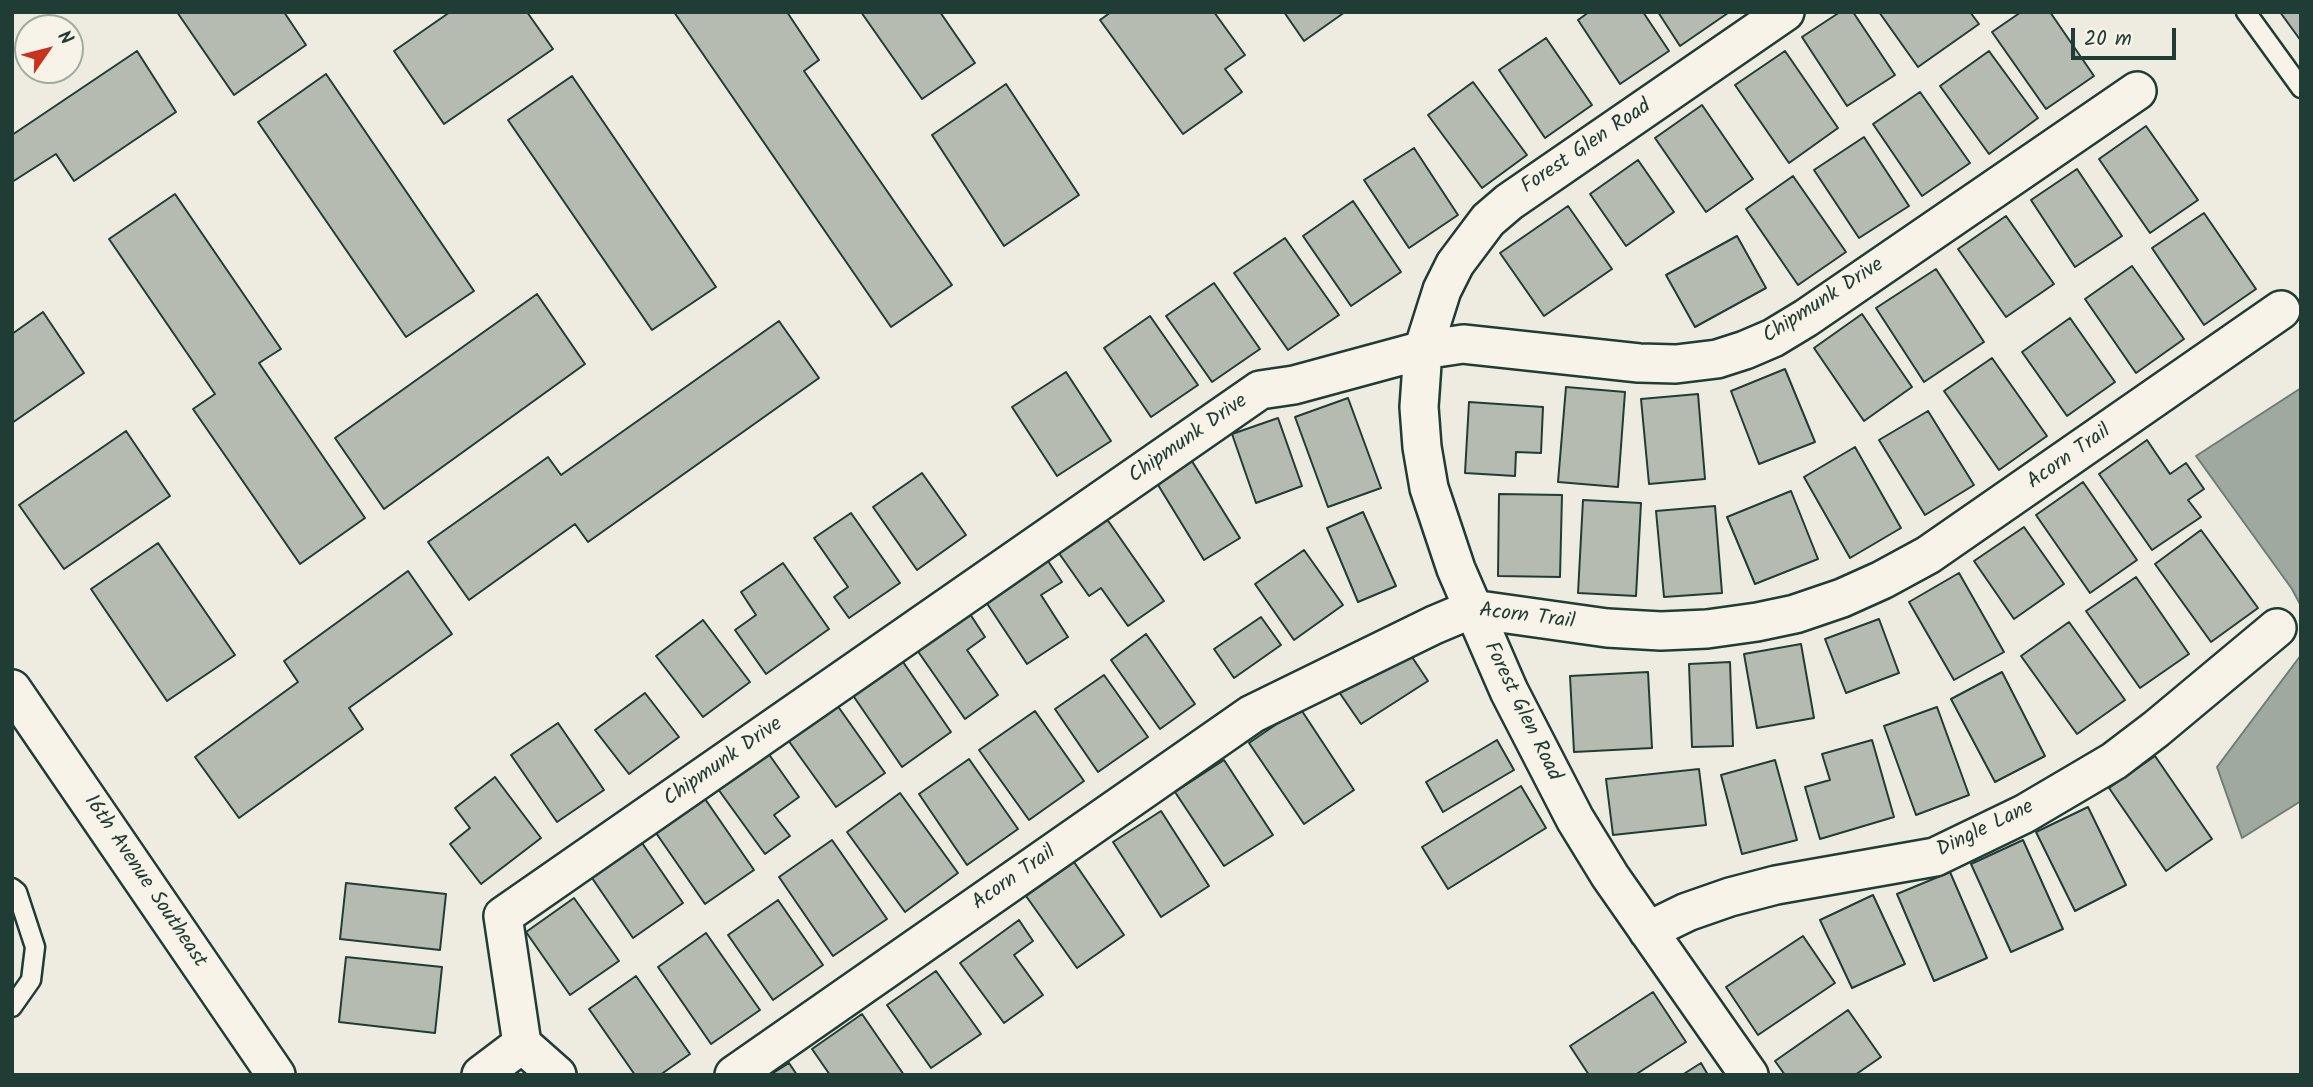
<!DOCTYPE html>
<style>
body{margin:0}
#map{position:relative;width:2313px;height:1087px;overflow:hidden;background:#eeece1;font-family:Kalam,sans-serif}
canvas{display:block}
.frame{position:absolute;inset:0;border:14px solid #1f3d34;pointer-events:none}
.north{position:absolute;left:14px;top:14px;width:70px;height:70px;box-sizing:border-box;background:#f7f3e8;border:2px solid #a1aaa0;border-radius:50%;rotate:55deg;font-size:19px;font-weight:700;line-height:28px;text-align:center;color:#1f3d34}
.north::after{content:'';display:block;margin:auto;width:24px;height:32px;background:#c8321e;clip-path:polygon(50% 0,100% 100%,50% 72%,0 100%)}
.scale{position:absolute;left:2071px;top:28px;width:105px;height:32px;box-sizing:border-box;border:4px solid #1f3d34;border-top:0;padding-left:9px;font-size:21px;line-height:24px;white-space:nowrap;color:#1f3d34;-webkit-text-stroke:5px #f7f3e8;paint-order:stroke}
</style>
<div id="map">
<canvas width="2313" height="1087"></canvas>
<div class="frame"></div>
<div class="north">N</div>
<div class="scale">20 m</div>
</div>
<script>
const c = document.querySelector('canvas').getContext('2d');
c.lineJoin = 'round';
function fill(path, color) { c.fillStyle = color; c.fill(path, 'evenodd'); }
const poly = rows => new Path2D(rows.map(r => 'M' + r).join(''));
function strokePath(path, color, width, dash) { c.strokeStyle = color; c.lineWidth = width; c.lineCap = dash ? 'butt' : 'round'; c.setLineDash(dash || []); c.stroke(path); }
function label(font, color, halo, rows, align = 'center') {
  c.font = font + ' Kalam,sans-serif'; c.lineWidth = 5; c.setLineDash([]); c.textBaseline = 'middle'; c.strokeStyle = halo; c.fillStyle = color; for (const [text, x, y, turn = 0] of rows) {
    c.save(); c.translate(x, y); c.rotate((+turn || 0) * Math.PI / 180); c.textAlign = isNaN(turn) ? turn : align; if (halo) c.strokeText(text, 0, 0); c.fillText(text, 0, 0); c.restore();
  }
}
const water = poly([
 [2301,388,2301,606,2292,589,2196,456,2301,388],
 [2301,655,2301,801,2242,838,2217,767,2301,655]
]);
const building = poly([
 [177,12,284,12,306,45,234,95,177,12],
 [450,12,527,12,553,49,444,124,394,51,450,12],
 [674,12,787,12,819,60,804,71,952,285,891,327,674,12],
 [861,12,940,12,975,63,922,99,861,12],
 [1111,12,1214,12,1245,55,1225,69,1242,92,1183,134,1100,20,1111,12],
 [1284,12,1345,12,1304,41,1284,12],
 [1589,12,1643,12,1669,51,1620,84,1578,20,1589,12],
 [1658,12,1728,12,1728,13,1680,46,1658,12],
 [1840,12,1853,12,1895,75,1847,106,1802,37,1840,12],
 [1879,12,1970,12,1979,24,1918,67,1879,12],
 [2021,12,2050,12,2094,76,2046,109,1992,32,2021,12],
 [2280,12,2301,12,2301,41,2280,12],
 [1546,38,1592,105,1545,138,1499,70,1546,38],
 [137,51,176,112,74,181,56,154,12,182,12,135,137,51],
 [1785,51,1838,128,1789,163,1735,85,1785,51],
 [1989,51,2038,118,1989,154,1940,86,1989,51],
 [326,74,474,291,406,337,258,122,326,74],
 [572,76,716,287,652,330,508,120,572,76],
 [1473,82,1527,155,1482,188,1428,115,1473,82],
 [1006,84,1079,195,1004,246,932,135,1006,84],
 [1920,92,1970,163,1922,196,1873,124,1920,92],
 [1702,105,1753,179,1706,212,1655,138,1702,105],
 [2146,126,2198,200,2150,233,2099,159,2146,126],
 [1864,137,1909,206,1859,238,1814,170,1864,137],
 [1414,148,1458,215,1409,248,1364,180,1414,148],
 [1638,160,1674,212,1626,246,1590,194,1638,160],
 [2077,169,2122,236,2075,267,2031,200,2077,169],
 [1793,176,1846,252,1798,285,1746,209,1793,176],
 [175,194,281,349,259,363,365,518,300,564,193,409,215,394,109,239,175,194],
 [1353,201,1401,272,1351,306,1303,236,1353,201],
 [1568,206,1612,269,1544,316,1500,253,1568,206],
 [2204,213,2256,289,2204,325,2152,248,2204,213],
 [2006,216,2054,284,2006,317,1958,249,2006,216],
 [1737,236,1766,288,1695,327,1666,275,1737,236],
 [1285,238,1339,315,1288,350,1234,273,1285,238],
 [2132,266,2184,339,2136,373,2085,299,2132,266],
 [1936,269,1984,342,1924,382,1876,308,1936,269],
 [1214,283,1260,349,1212,382,1166,316,1214,283],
 [537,294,585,364,384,509,335,438,537,294],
 [43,312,84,373,12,423,12,334,43,312],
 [1862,314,1912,387,1864,421,1814,348,1862,314],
 [1150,316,1198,385,1151,417,1104,348,1150,316],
 [2070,318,2115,382,2067,416,2022,352,2070,318],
 [779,321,819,378,588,542,575,524,469,600,428,542,548,457,561,475,779,321],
 [1992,358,2047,436,1999,470,1944,391,1992,358],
 [1785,369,1815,442,1759,464,1731,391,1785,369],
 [1066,372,1111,441,1057,476,1012,407,1066,372],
 [1566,387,1625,392,1618,487,1558,482,1566,387],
 [1698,394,1705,479,1649,484,1641,399,1698,394],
 [1348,398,1381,488,1328,507,1295,417,1348,398],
 [1469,402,1543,407,1541,453,1516,452,1515,476,1465,473,1469,402],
 [1928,411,1974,485,1925,515,1879,440,1928,411],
 [1278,418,1302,486,1256,503,1232,434,1278,418],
 [126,431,170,496,64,569,19,505,126,431],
 [2147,440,2170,474,2186,463,2204,489,2188,500,2201,517,2152,550,2099,474,2147,440],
 [1855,447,1901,528,1850,558,1804,477,1855,447],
 [1190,458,1240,538,1204,560,1155,480,1190,458],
 [922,473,966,535,917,570,873,507,922,473],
 [2083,482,2137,560,2090,593,2036,515,2083,482],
 [1791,491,1818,559,1755,584,1727,517,1791,491],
 [1499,494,1562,495,1560,577,1498,576,1499,494],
 [1583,500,1641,503,1636,596,1578,593,1583,500],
 [1715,506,1722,593,1664,597,1656,511,1715,506],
 [1363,512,1396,586,1358,602,1327,528,1363,512],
 [851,513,900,583,849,618,834,597,848,587,814,538,851,513],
 [1104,515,1164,601,1128,626,1101,588,1089,596,1056,549,1104,515],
 [2024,527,2064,584,2014,619,1974,561,2024,527],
 [2201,530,2258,608,2211,642,2155,564,2201,530],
 [158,543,235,655,167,701,91,589,158,543],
 [1304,550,1343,605,1294,640,1255,584,1304,550],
 [1048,561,1062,582,1041,595,1068,637,1027,664,986,602,1048,561],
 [783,563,829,629,766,674,735,630,756,615,741,592,783,563],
 [408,571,452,634,349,708,363,729,239,818,195,757,298,682,284,661,408,571],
 [1959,573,2004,652,1954,680,1909,602,1959,573],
 [2136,577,2189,654,2140,688,2086,611,2136,577],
 [970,614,985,637,967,650,998,695,965,719,917,650,970,614],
 [1261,617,1281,645,1234,678,1214,649,1261,617],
 [1879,619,1899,673,1846,693,1825,639,1879,619],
 [703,620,750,682,703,717,656,656,703,620],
 [2069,622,2125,700,2077,734,2021,656,2069,622],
 [1146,634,1195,704,1160,729,1111,660,1146,634],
 [1801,644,1814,718,1757,728,1744,654,1801,644],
 [1406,648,1428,681,1361,724,1339,692,1406,648],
 [901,659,951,732,902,767,852,694,901,659],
 [1730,662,1733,746,1692,747,1689,664,1730,662],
 [1648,672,1652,748,1574,752,1570,676,1648,672],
 [2002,672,2045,756,1995,782,1951,699,2002,672],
 [1104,675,1148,737,1098,772,1055,709,1104,675],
 [645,693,679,737,629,774,595,730,645,693],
 [837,705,885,773,836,807,788,740,837,705],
 [1937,707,1969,795,1916,815,1884,726,1937,707],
 [1300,708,1354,790,1304,824,1249,743,1300,708],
 [1035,711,1084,781,1029,820,979,750,1035,711],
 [558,723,604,790,557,822,511,755,558,723],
 [1497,740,1514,770,1443,812,1426,782,1497,740],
 [1872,740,1894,817,1820,839,1805,787,1830,780,1822,754,1872,740],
 [768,753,799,797,774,815,790,836,765,854,718,789,768,753],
 [2155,756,2212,839,2166,871,2109,788,2155,756],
 [969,759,1018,829,967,865,919,794,969,759],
 [1224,760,1273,835,1224,866,1175,792,1224,760],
 [1775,760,1797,840,1742,854,1721,775,1775,760],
 [1699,769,1706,825,1613,835,1606,779,1699,769],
 [495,777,541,838,481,884,450,844,470,828,455,808,495,777],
 [1521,786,1546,828,1448,889,1422,847,1521,786],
 [900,793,958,873,905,912,847,832,900,793],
 [703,796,754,870,705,904,654,830,703,796],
 [2088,807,2126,885,2075,911,2036,832,2088,807],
 [1161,811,1209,886,1161,917,1113,842,1161,811],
 [640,840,683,903,633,938,590,875,640,840],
 [832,840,887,919,833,956,779,877,832,840],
 [2023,840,2063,929,2011,952,1971,864,2023,840],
 [1074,862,1124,935,1077,968,1026,896,1074,862],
 [1950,872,1987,958,1934,981,1897,894,1950,872],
 [346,883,446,894,440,950,340,939,346,883],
 [1873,895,1905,964,1852,988,1820,920,1873,895],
 [574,898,619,961,570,995,526,932,574,898],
 [778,900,823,965,773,1000,728,935,778,900],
 [1019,920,1033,941,1014,955,1043,995,1004,1023,960,963,1019,920],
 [706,933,760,1010,711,1044,658,967,706,933],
 [1803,936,1835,983,1758,1035,1726,987,1803,936],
 [346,957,442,967,435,1033,339,1022,346,957],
 [936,971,981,1034,931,1068,887,1005,936,971],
 [636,976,690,1054,660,1075,635,1075,589,1009,636,976],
 [1653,992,1686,1042,1635,1075,1589,1075,1570,1046,1653,992],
 [1848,1010,1881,1057,1855,1075,1785,1075,1775,1061,1848,1010],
 [862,1014,904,1075,830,1075,812,1049,862,1014],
 [789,1063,797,1075,770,1075,789,1063],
 [1701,1063,1708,1075,1682,1075,1701,1063]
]);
const service = poly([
 [2246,12,2301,88],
 [12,888,17,892,35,947,31,980,12,1007]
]);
const minor = poly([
 [12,689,276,1075],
 [1648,931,1687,912,1730,897,1776,885,1935,857,2024,814,2114,761,2156,729,2277,628],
 [522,1044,503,916,1260,390,1294,385,1423,350,1463,344,1639,363,1676,364,1717,359,1745,350,1773,338,1806,318,2137,91],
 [481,1075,522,1044,557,1075],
 [734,1075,1252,714,1434,625,1472,609,1607,628,1661,631,1707,629,1757,622,1795,614,1842,598,1882,580,1928,555,2281,310],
 [1749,1075,1610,876,1575,819,1509,691,1456,569,1429,488,1422,447,1419,407,1423,350,1442,290,1455,264,1488,220,1509,202,1785,12]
]);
const streetNames = [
 ["Forest Glen Road",1587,148,-34],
 ["Chipmunk Drive",1824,302,-33],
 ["Chipmunk Drive",1189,440,-35],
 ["Acorn Trail",2070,458,-35],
 ["Acorn Trail",1527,618,7],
 ["Forest Glen Road",1521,712,64],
 ["Chipmunk Drive",724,763,-35],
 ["Dingle Lane",1986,830,-26],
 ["Acorn Trail",1015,879,-35],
 ["16th Avenue Southeast",144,882,56]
];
fill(water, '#9fa99f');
strokePath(water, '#6c7e74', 2);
fill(building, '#b5bbb0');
strokePath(building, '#1f3d34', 2);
strokePath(service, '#1f3d34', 23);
strokePath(minor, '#1f3d34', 42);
strokePath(service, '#f7f3e8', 18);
strokePath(minor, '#f7f3e8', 37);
label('21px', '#1f3d34', '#f7f3e8', streetNames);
</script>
